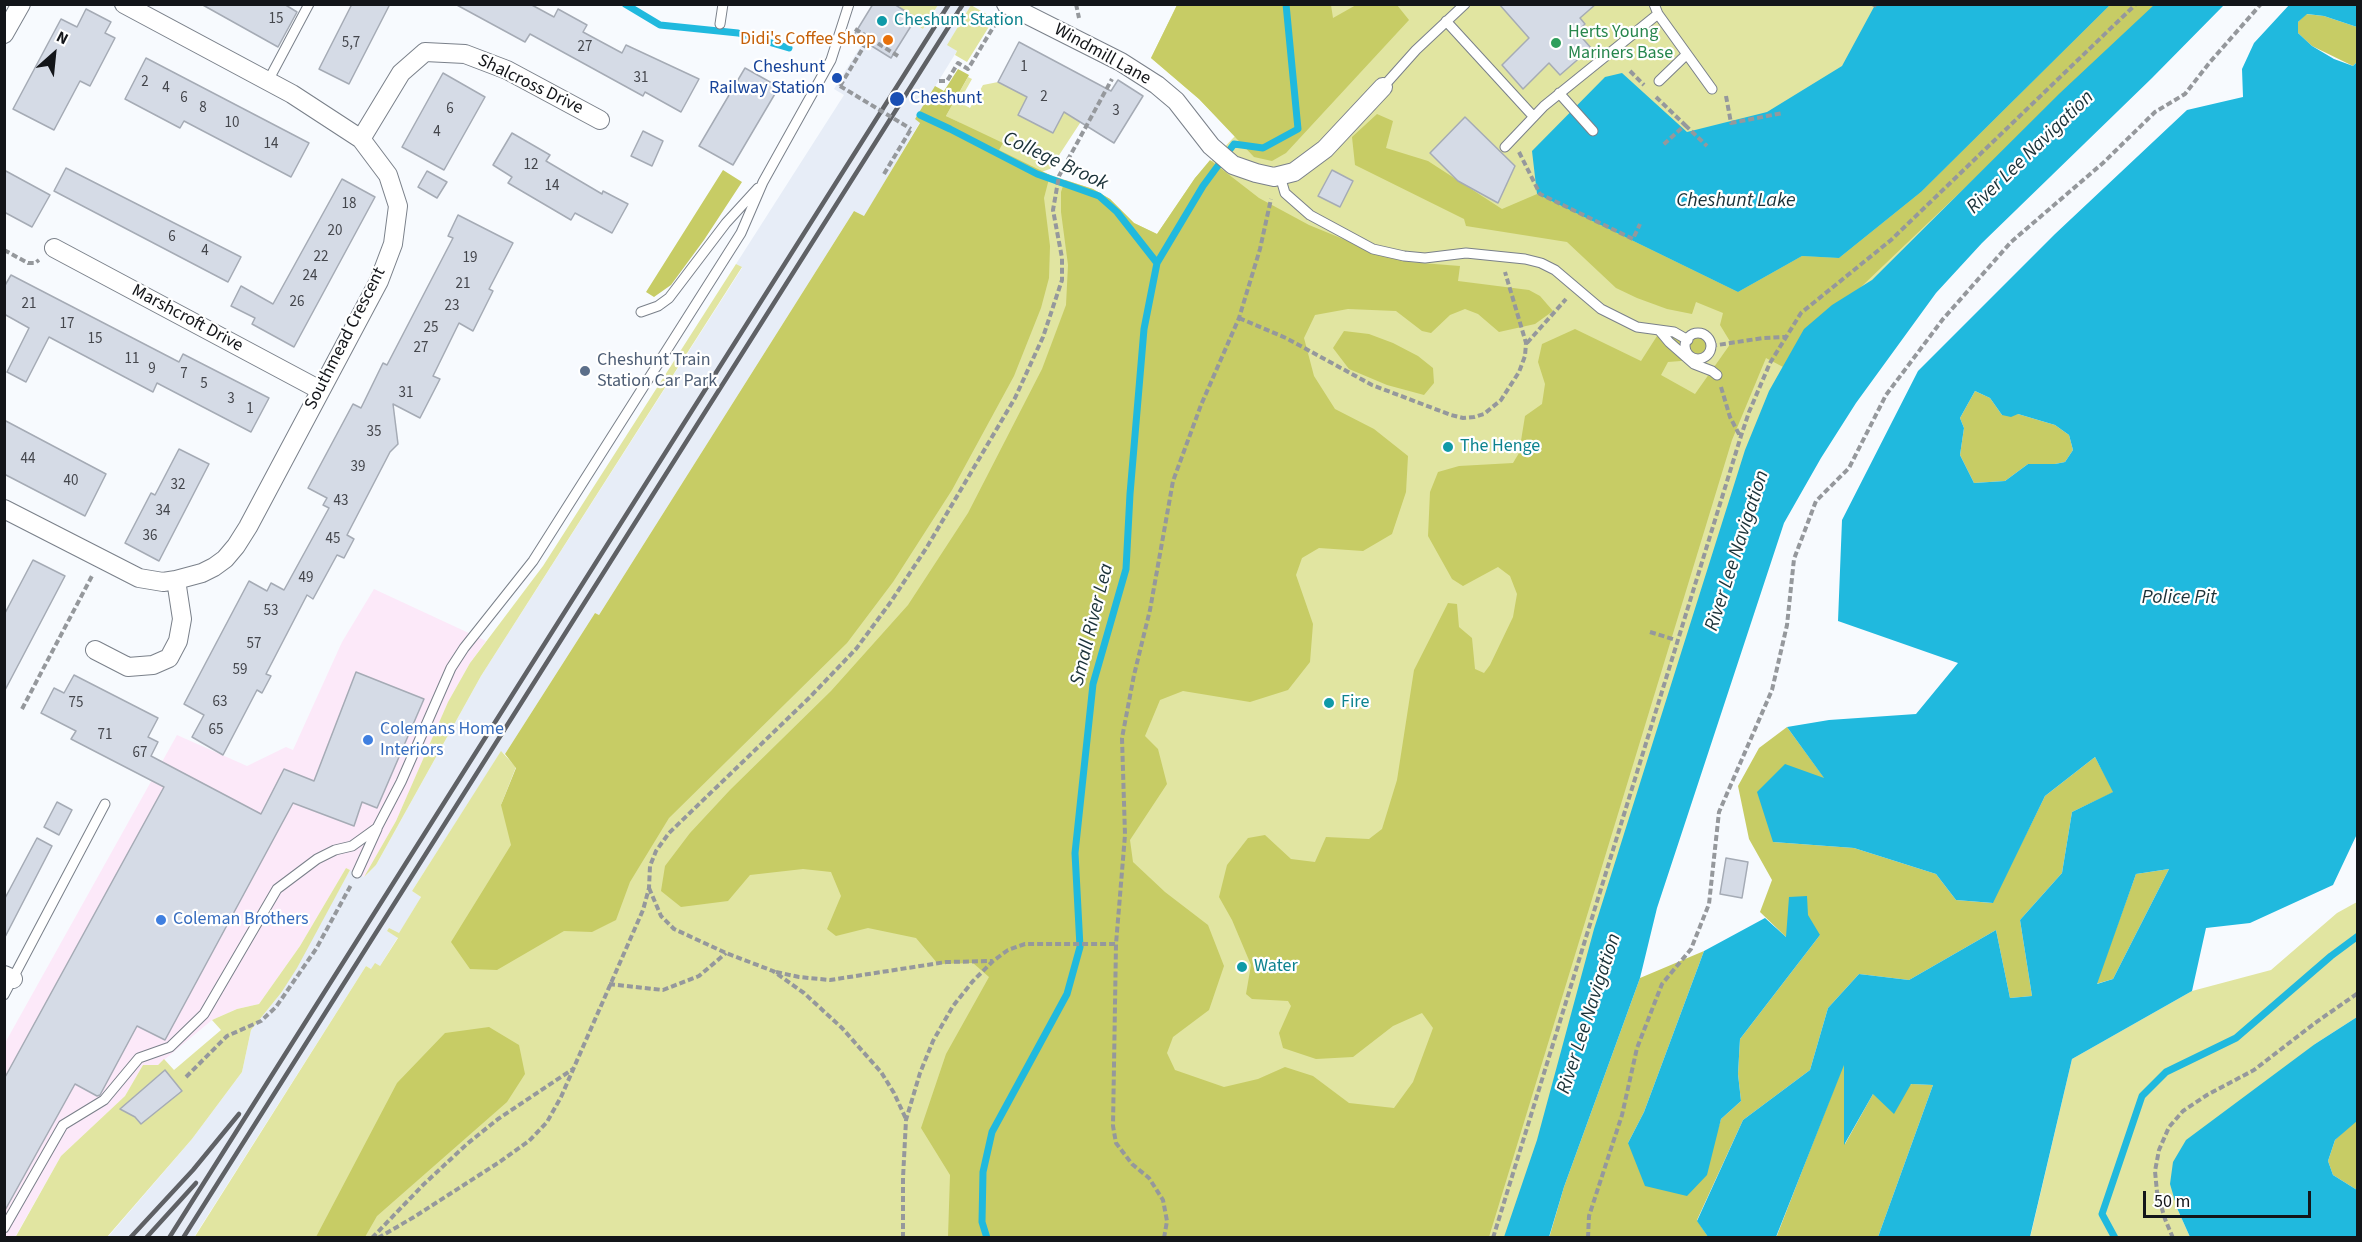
<!DOCTYPE html>
<style>
body{margin:0}
#map{position:relative;width:2362px;height:1242px;overflow:hidden;background:#f7fafe;font-family:"Source Sans 3",sans-serif}
canvas{display:block}
.frame{position:absolute;inset:0;border:6px solid #131519;pointer-events:none}
.north{position:absolute;left:24px;top:24px;width:60px;height:60px;-webkit-text-stroke:4px #fff;paint-order:stroke;rotate:27deg;font-size:16px;font-weight:700;line-height:24px;text-align:center;color:#131519}
.north::after{content:'';display:block;margin:auto;width:21px;height:27px;background:#131519;clip-path:polygon(50% 0,100% 100%,50% 72%,0 100%)}
.scale{position:absolute;left:2143px;top:1191px;width:168px;height:27px;box-sizing:border-box;border:3px solid #131519;border-top:0;padding-left:8px;font-size:18px;line-height:21px;white-space:nowrap;color:#131519;-webkit-text-stroke:4px #fff;paint-order:stroke}
</style>
<div id="map">
<canvas width="2362" height="1242"></canvas>
<div class="frame"></div>
<div class="north">N</div>
<div class="scale">50 m</div>
</div>
<script>
const c = document.querySelector('canvas').getContext('2d');
c.lineJoin = 'round';
function fill(path, color) { c.fillStyle = color; c.fill(path, 'evenodd'); }
const poly = rows => new Path2D(rows.map(r => 'M' + r).join(''));
function strokePath(path, color, width, dash) { c.strokeStyle = color; c.lineWidth = width; c.lineCap = dash ? 'butt' : 'round'; c.setLineDash(dash || []); c.stroke(path); }
function label(font, color, halo, rows, align = 'center') {
  c.font = font + ' "Source Sans 3",sans-serif'; c.lineWidth = 4.5; c.setLineDash([]); c.textBaseline = 'middle'; c.strokeStyle = halo; c.fillStyle = color; for (const [text, x, y, turn = 0] of rows) {
    c.save(); c.translate(x, y); c.rotate((+turn || 0) * Math.PI / 180); c.textAlign = isNaN(turn) ? turn : align; if (halo) c.strokeText(text, 0, 0); c.fillText(text, 0, 0); c.restore();
  }
}
const commercial = poly([
 [374,589,486,641,470,663,448,702,396,821,364,877,346,868,300,946,259,1004,237,1009,212,1020,158,1065,143,1065,125,1096,61,1156,15,1237,5,1238,5,1043,177,735,247,766,286,747,293,750,342,642]
]);
const built = poly([
 [873,5,901,5,899,7,916,18,913,23,923,29,938,5,971,5,948,44,957,51,915,119,920,122,864,217,854,211,599,615,595,613,505,754,501,752,412,891,421,897,399,934,387,931,398,937,380,966,371,969,366,966,194,1237,107,1238,192,1139,242,1072,251,1030,281,993,350,870,364,877,376,865,481,676,742,268,736,264,844,95,834,89,864,41,854,35]
]);
const green = poly([
 [901,5,938,5,923,29,913,23,916,18,899,7],
 [971,5,988,15,985,21,990,25,967,62,955,55,957,51,947,45],
 [1177,5,2173,5,1792,379,1506,1237,194,1238,366,966,371,969,375,963,380,966,398,938,387,931,389,928,399,933,421,897,412,891,501,751,516,767,501,805,960,123,946,116,968,77,972,79,959,102,970,108,983,85,998,82,1023,95,1032,78,1036,80,1018,115,1053,133,1067,107,1084,117,1050,169,1041,172,1093,189,1110,199,1134,223,1157,234,1195,178,1235,136,1199,99,1151,58],
 [736,264,742,267,481,676,376,865,364,877,396,821,448,702,470,663,543,566],
 [346,868,350,870,297,968,281,993,251,1030,242,1072,192,1139,107,1237,15,1238,61,1156,125,1096,143,1065,158,1065,164,1059,174,1070,221,1030,212,1020,237,1009,259,1004,300,946],
 [2357,902,2357,1017,2315,1044,2177,1208,2190,1237,2030,1238,2072,1059,2192,991,2271,970,2337,913]
]);
const forest = poly([
 [1177,5,1331,5,1333,18,1356,5,1397,5,1409,20,1286,153,1272,161,1254,157,1199,99,1151,58],
 [2110,5,2156,5,1861,287,1785,368,1766,358,1732,440,1489,1237,948,1237,950,1175,921,1128,946,1054,989,977,973,963,938,964,916,938,868,928,836,936,827,929,841,896,831,872,803,869,750,875,728,901,681,907,661,891,665,866,690,833,730,790,831,691,908,605,968,513,1042,369,1066,305,1068,265,1061,212,1061,192,1065,180,1093,189,1110,199,1134,223,1157,234,1195,178,1210,160,1259,198,1309,225,1365,248,1409,262,1460,266,1458,281,1529,290,1540,296,1553,311,1535,324,1499,332,1478,314,1465,309,1450,315,1431,333,1422,331,1396,311,1348,309,1315,315,1304,338,1314,376,1335,409,1374,429,1408,456,1406,492,1392,534,1363,551,1319,548,1302,558,1296,575,1313,624,1310,662,1288,690,1250,702,1183,691,1160,700,1145,736,1158,749,1167,784,1130,840,1133,862,1165,892,1208,925,1224,966,1209,1010,1173,1037,1167,1053,1175,1070,1224,1087,1258,1079,1285,1067,1313,1076,1349,1103,1394,1108,1413,1082,1433,1028,1422,1013,1393,1026,1353,1057,1316,1059,1283,1048,1279,1033,1291,1006,1288,1001,1252,999,1246,994,1251,965,1232,920,1219,897,1227,865,1248,838,1265,835,1291,859,1315,862,1326,837,1369,839,1382,829,1397,780,1414,670,1448,603,1457,604,1459,627,1472,638,1475,669,1484,673,1490,665,1513,617,1517,594,1510,576,1498,567,1463,586,1452,579,1428,536,1430,492,1438,472,1459,466,1513,463,1519,453,1525,416,1542,404,1545,384,1538,362,1542,344,1575,329,1641,361,1657,336,1698,335,1708,341,1710,352,1706,359,1668,362,1661,375,1695,394,1731,343,1720,325,1723,313,1696,302,1692,314,1667,309,1637,298,1616,288,1567,242,1466,226,1464,219,1355,165,1352,137,1377,114,1393,121,1386,148,1428,161,1502,209,1537,194,1738,292,1802,256,1839,258,1921,192],
 [2306,14,2324,16,2357,27,2357,62,2353,66,2312,46,2298,33,2298,22],
 [958,69,969,75,946,116,1003,143,999,150,1050,175,1044,198,1050,246,1049,278,1041,308,1014,376,952,490,893,582,847,643,669,818,630,882,616,920,592,932,564,931,497,970,470,969,451,942,511,845,501,805,516,768,505,754,595,613,599,615,854,211,864,216,920,123,915,119,935,86,944,91],
 [723,170,742,182,704,240,671,285,654,297,646,292],
 [1344,331,1369,334,1393,343,1418,356,1433,368,1434,383,1424,395,1387,385,1349,369,1333,348],
 [1975,391,1990,398,2002,415,2018,414,2055,425,2069,435,2073,450,2065,462,2055,464,2028,464,2005,481,1974,483,1960,455,1964,428,1960,418],
 [1787,727,1825,779,1773,842,1854,848,1936,874,1956,900,1992,903,2045,796,2095,757,2114,792,2072,812,2062,873,2020,920,2032,996,2010,998,1996,930,1909,980,1859,974,1828,1008,1810,1070,1743,1120,1697,1220,1708,1237,1549,1238,1564,1187,1640,978,1704,951,1644,1112,1628,1143,1713,1145,1721,1119,1741,1101,1738,1074,1740,1039,1820,935,1786,937,1760,912,1772,880,1749,839,1738,786,1759,748],
 [2169,869,2113,979,2096,984,2136,874],
 [489,1027,519,1045,525,1074,507,1102,377,1216,365,1237,316,1237,397,1083,445,1033],
 [1844,1063,1845,1144,1873,1094,1912,1084,1933,1085,1878,1237,1776,1238],
 [2356,1120,2357,1121,2357,1190,2333,1175,2328,1161,2335,1140]
]);
const water = poly([
 [2290,4,2357,5,2357,27,2324,16,2307,14,2298,22,2298,33,2312,46,2334,59,2353,66,2357,62,2357,834,2333,885,2250,923,2206,928,2192,991,2072,1059,2030,1237,1878,1237,1933,1085,1911,1084,1894,1114,1873,1094,1844,1145,1844,1065,1776,1237,1708,1237,1697,1221,1743,1120,1810,1070,1828,1008,1859,974,1909,980,1996,930,2010,998,2032,996,2020,920,2062,873,2072,812,2113,792,2095,757,2045,796,1993,903,1956,900,1936,874,1854,848,1773,842,1757,792,1785,764,1824,778,1787,727,1829,720,1916,714,1958,663,1838,621,1842,520,1918,371,2055,234,2187,110,2243,97,2242,69,2254,43],
 [1975,391,1990,398,2002,415,2011,417,2018,414,2055,425,2069,435,2073,450,2065,462,2055,464,2028,464,2005,481,1974,483,1960,455,1964,428,1960,418],
 [2169,869,2113,979,2097,984,2136,874],
 [1875,5,2110,5,1921,192,1839,258,1802,256,1738,292,1537,194,1532,151,1605,77,1622,73,1687,132,1767,112,1842,66],
 [2154,5,2224,5,2152,78,1982,243,1936,293,1856,403,1821,458,1784,523,1657,908,1640,978,1564,1187,1549,1237,1504,1237,1537,1140,1594,929,1745,450,1769,391,1804,329,1832,305,1872,280,2060,93],
 [1807,896,1808,915,1820,935,1740,1039,1738,1074,1741,1101,1721,1119,1707,1175,1687,1196,1645,1186,1628,1143,1644,1112,1704,951,1765,918,1786,937,1789,897],
 [2357,1017,2357,1121,2335,1140,2328,1161,2333,1175,2357,1190,2357,1237,2190,1237,2177,1208,2170,1184,2173,1162,2186,1140,2315,1044]
]);
const stream = poly([
 [625,4,660,25,738,33,789,48],
 [920,115,950,129,1037,174,1099,196,1117,212,1157,263],
 [987,1238,982,1222,983,1172,992,1132,1067,994,1080,947,1075,853,1093,684,1126,569,1130,494,1144,329,1157,263,1203,186,1234,144,1263,148,1298,129,1286,4],
 [2115,1238,2102,1214,2142,1096,2166,1072,2236,1038,2331,956,2358,936]
]);
const building = poly([
 [201,4,284,4,297,12,278,47,201,4],
 [352,4,390,4,349,84,319,69,352,4],
 [455,4,530,4,554,17,558,9,587,25,583,32,622,53,626,45,699,79,681,112,645,92,643,96,530,34,525,42,455,4],
 [873,4,894,4,916,18,891,58,854,35,873,4],
 [1499,4,1596,4,1580,18,1585,24,1577,32,1591,48,1560,75,1549,63,1523,89,1502,65,1529,38,1499,4],
 [86,9,111,22,105,33,115,38,90,86,80,81,54,130,13,109,61,19,77,27,86,9],
 [1019,42,1111,91,1118,80,1143,96,1114,143,1064,112,1053,133,1018,115,1027,97,998,82,1019,42],
 [146,58,309,143,291,177,184,121,180,128,125,99,146,58],
 [745,68,779,87,733,165,699,146,745,68],
 [443,73,485,97,444,170,402,147,443,73],
 [1465,117,1515,166,1498,203,1458,181,1430,153,1465,117],
 [643,131,663,141,652,166,631,156,643,131],
 [512,133,550,155,546,161,602,194,603,191,628,204,612,233,575,213,571,220,508,183,512,177,493,165,512,133],
 [66,168,241,257,228,282,54,191,66,168],
 [4,170,50,195,32,227,4,212,4,170],
 [1332,170,1353,181,1340,207,1318,196,1332,170],
 [427,171,447,182,437,198,418,187,427,171],
 [342,179,375,197,294,347,252,324,255,318,231,306,241,286,273,304,342,179],
 [458,215,513,243,489,289,493,291,473,331,459,323,433,376,440,379,420,418,393,404,398,444,390,452,347,535,354,539,344,558,337,555,313,599,307,595,266,674,271,676,262,693,257,690,223,755,192,737,204,715,184,704,249,581,267,591,271,583,284,590,329,508,323,505,327,498,308,488,353,404,361,408,383,363,387,365,453,238,448,236,458,215],
 [11,275,179,362,183,354,269,398,251,432,157,383,153,392,49,337,26,382,7,372,29,328,4,314,4,287,11,275],
 [4,420,106,474,85,516,4,474,4,420],
 [179,449,209,464,159,561,125,543,151,493,155,495,179,449],
 [33,560,65,576,4,692,4,615,33,560],
 [356,672,424,699,377,808,362,802,354,826,293,803,165,1040,137,1026,100,1095,97,1096,75,1084,4,1212,4,1079,164,787,71,739,76,731,41,713,54,688,64,693,74,675,158,718,148,737,158,742,151,756,261,814,284,769,314,781,356,672],
 [57,802,72,810,59,835,44,827,57,802],
 [37,838,52,846,4,939,4,900,37,838],
 [1726,858,1748,862,1742,898,1720,894,1726,858],
 [165,1070,182,1091,141,1124,135,1117,120,1109,165,1070]
]);
const path = poly([
 [1076,4,1079,18],
 [1874,7,1875,4],
 [855,29,898,56],
 [1630,71,1644,85],
 [939,81,947,81,958,63,968,69,997,21],
 [840,86,869,38],
 [1726,96,1731,123,1783,113],
 [1656,97,1685,125,1663,145],
 [1685,125,1707,146],
 [1519,152,1540,194,1633,239,1640,224],
 [884,174,911,129],
 [4,250,28,263,35,263,39,260],
 [1239,318,1286,338,1372,385,1451,415,1463,418,1474,417,1484,414,1501,400,1519,372,1525,356,1526,343,1505,272],
 [1527,343,1566,299],
 [1711,346,1763,338,1785,337],
 [1721,387,1730,417,1740,436],
 [1650,632,1676,640],
 [22,709,93,574],
 [649,888,661,916,674,929,726,953,773,971,804,993,842,1028,881,1072,894,1093,906,1119],
 [776,972,799,977,830,980,946,962,992,961],
 [609,984,663,990,699,976,726,953],
 [186,1077,227,1036,261,1021,276,1007,316,949,351,885],
 [372,1238,423,1185,467,1144,498,1119,573,1069],
 [378,1238,414,1217,498,1163,529,1141,547,1122,561,1097,643,910,649,888,650,866,656,851,669,833,808,699,856,649,890,603,927,547,1015,398,1043,337,1062,280,1062,258,1053,210,1059,176,1112,79],
 [903,1238,903,1178,906,1120,920,1073,933,1041,953,1006,973,981,993,961,1008,950,1025,944,1116,944],
 [1164,1238,1167,1221,1163,1200,1149,1178,1132,1164,1116,1143,1113,1126,1116,944,1125,835,1122,738,1134,675,1150,610,1173,481,1201,405,1239,318,1260,249,1271,199],
 [1493,1238,1741,436,1749,412,1770,363,1801,313,1891,240,2136,4],
 [1588,1238,1589,1216,1622,1115,1637,1048,1662,984,1691,949,1709,904,1719,812,1772,690,1787,625,1794,559,1816,501,1849,468,1886,395,1943,319,2011,242,2103,163,2155,112,2185,94,2210,62,2261,4],
 [2173,1238,2165,1219,2157,1192,2155,1171,2159,1150,2169,1127,2183,1111,2207,1095,2254,1070,2315,1023,2358,993]
]);
const service = poly([
 [1658,14,1712,89],
 [1446,21,1533,116],
 [720,24,723,4],
 [268,81,309,4],
 [1659,81,1687,54],
 [1383,87,1416,50,1465,4],
 [1559,93,1593,131],
 [1505,147,1544,106,1658,14,1654,4],
 [1280,176,1285,193,1310,215,1373,249,1404,256,1425,258,1466,253,1525,259,1541,263,1555,270,1601,309,1637,327,1674,332,1688,340],
 [641,312,658,306,669,298,726,223,758,188],
 [1659,330,1669,342,1694,364,1712,371,1717,375],
 '1685 346a13 13 0 1 1 26 0a13 13 0 1 1-26 0Z',
 [357,873,377,829],
 [4,995,105,804],
 [4,1228,63,1125,104,1100,139,1058,170,1047,204,1014,277,889,317,859,335,850,352,846,377,828,401,782,451,668,464,648,533,561,741,233,763,182,831,60,849,4]
]);
const minor = poly([
 [1006,4,1121,62,1157,85,1176,101,1211,146,1233,165,1256,173,1274,177,1294,172,1325,149,1383,87],
 [4,34,21,4],
 [361,139,401,73,425,52,465,54,507,70,600,120],
 [54,248,320,390],
 [4,509,139,578,163,582,176,580,202,573,214,567,225,559,236,546,248,527,379,281,393,244,398,206,388,175,361,139,292,94,124,4],
 [95,650,128,667,153,665,169,658,178,641,182,619,176,580],
 [4,975,13,979]
]);
const rail = poly([
 [130,1238,193,1170,239,1114],
 [146,1238,196,1183],
 [169,1238,949,4],
 [183,1238,963,4]
]);
const pathBridge = poly([
 [840,86,911,129]
]);
const markers = [
 [882,21,6,"#0f9aa8"],
 [888,40,6,"#e8710a"],
 [1556,43,6,"#2e9e5b"],
 [837,78,6,"#1a4fb4"],
 [897,99,8,"#1a4fb4"],
 [585,371,6,"#5c6f8a"],
 [1448,447,6,"#0f9aa8"],
 [1329,703,6,"#0f9aa8"],
 [368,740,6,"#3f7fe0"],
 [161,920,6,"#3f7fe0"],
 [1242,967,6,"#0f9aa8"]
];
const numberNames = [
 ["15",276,20],
 ["5,7",351,44],
 ["27",585,48],
 ["1",1024,68],
 ["31",641,79],
 ["2",145,83],
 ["4",166,89],
 ["2",1044,98],
 ["6",184,99],
 ["8",203,109],
 ["6",450,110],
 ["3",1116,112],
 ["10",232,124],
 ["4",437,133],
 ["14",271,145],
 ["12",531,166],
 ["14",552,187],
 ["18",349,205],
 ["20",335,232],
 ["6",172,238],
 ["4",205,252],
 ["22",321,258],
 ["19",470,259],
 ["24",310,277],
 ["21",463,285],
 ["26",297,303],
 ["21",29,305],
 ["23",452,307],
 ["17",67,325],
 ["25",431,329],
 ["15",95,340],
 ["27",421,349],
 ["11",132,360],
 ["9",152,370],
 ["7",184,375],
 ["5",204,385],
 ["31",406,394],
 ["3",231,400],
 ["1",250,410],
 ["35",374,433],
 ["44",28,460],
 ["39",358,468],
 ["40",71,482],
 ["32",178,486],
 ["43",341,502],
 ["34",163,512],
 ["36",150,537],
 ["45",333,540],
 ["49",306,579],
 ["53",271,612],
 ["57",254,645],
 ["59",240,671],
 ["63",220,703],
 ["75",76,704],
 ["65",216,731],
 ["71",105,736],
 ["67",140,754]
];
const cultureNames = [
 ["Cheshunt Station",894,21],
 ["The Henge",1460,447],
 ["Fire",1341,703],
 ["Water",1254,967]
];
const leisureNames = [
 ["Herts Young",1568,33],
 ["Mariners Base",1568,54]
];
const foodNames = [
 ["Didi's Coffee Shop",876,40]
];
const streetNames = [
 ["Windmill Lane",1102,55,29],
 ["Shalcross Drive",530,85,26],
 ["Marshcroft Drive",187,319,28],
 ["Southmead Crescent",346,339,-63]
];
const transitNames = [
 ["Cheshunt",825,68],
 ["Railway Station",825,89],
 ["Cheshunt",910,99,"left"]
];
const serviceNames = [
 ["Cheshunt Train",597,361],
 ["Station Car Park",597,382]
];
const shopNames = [
 ["Colemans Home",380,730],
 ["Interiors",380,751],
 ["Coleman Brothers",173,920]
];
const waterNames = [
 ["River Lee Navigation",2031,153,-44],
 ["College Brook",1055,162,25],
 ["Cheshunt Lake",1736,202],
 ["River Lee Navigation",1738,551,-72],
 ["Police Pit",2179,599],
 ["Small River Lea",1093,625,-76],
 ["River Lee Navigation",1590,1014,-72]
];
fill(commercial, '#fce9f9');
fill(built, '#e7edf7');
fill(green, '#e1e5a1');
fill(forest, '#c7cc65');
fill(water, '#20b9de');
strokePath(stream, '#20b9de', 7);
fill(building, '#d5dbe6');
strokePath(building, '#a5abb5', 1.5);
strokePath(service, '#7a808a', 11);
strokePath(minor, '#7a808a', 20);
strokePath(path, '#95989c', 4, [6, 3]);
strokePath(service, '#fff', 9);
strokePath(minor, '#fff', 18);
strokePath(rail, '#5f6165', 4.5);
strokePath(pathBridge, '#95989c', 4, [6, 3]);
for (const [x, y, r, color] of markers) { const dot = new Path2D(); dot.arc(x, y, r, 0, 2 * Math.PI); c.fillStyle = color; c.fill(dot); strokePath(dot, '#fff', 2); }
label('15px', '#44464c', null, numberNames);
label('18px', '#0d838f', '#fff', cultureNames, 'left');
label('18px', '#27864d', '#fff', leisureNames, 'left');
label('18px', '#c56008', '#fff', foodNames, 'right');
label('18px', '#131519', '#fff', streetNames);
label('18px', '#164399', '#fff', transitNames, 'right');
label('18px', '#4e5e75', '#fff', serviceNames, 'left');
label('18px', '#366cbe', '#fff', shopNames, 'left');
label('italic 20px', '#1b3239', '#fff', waterNames);
</script>
